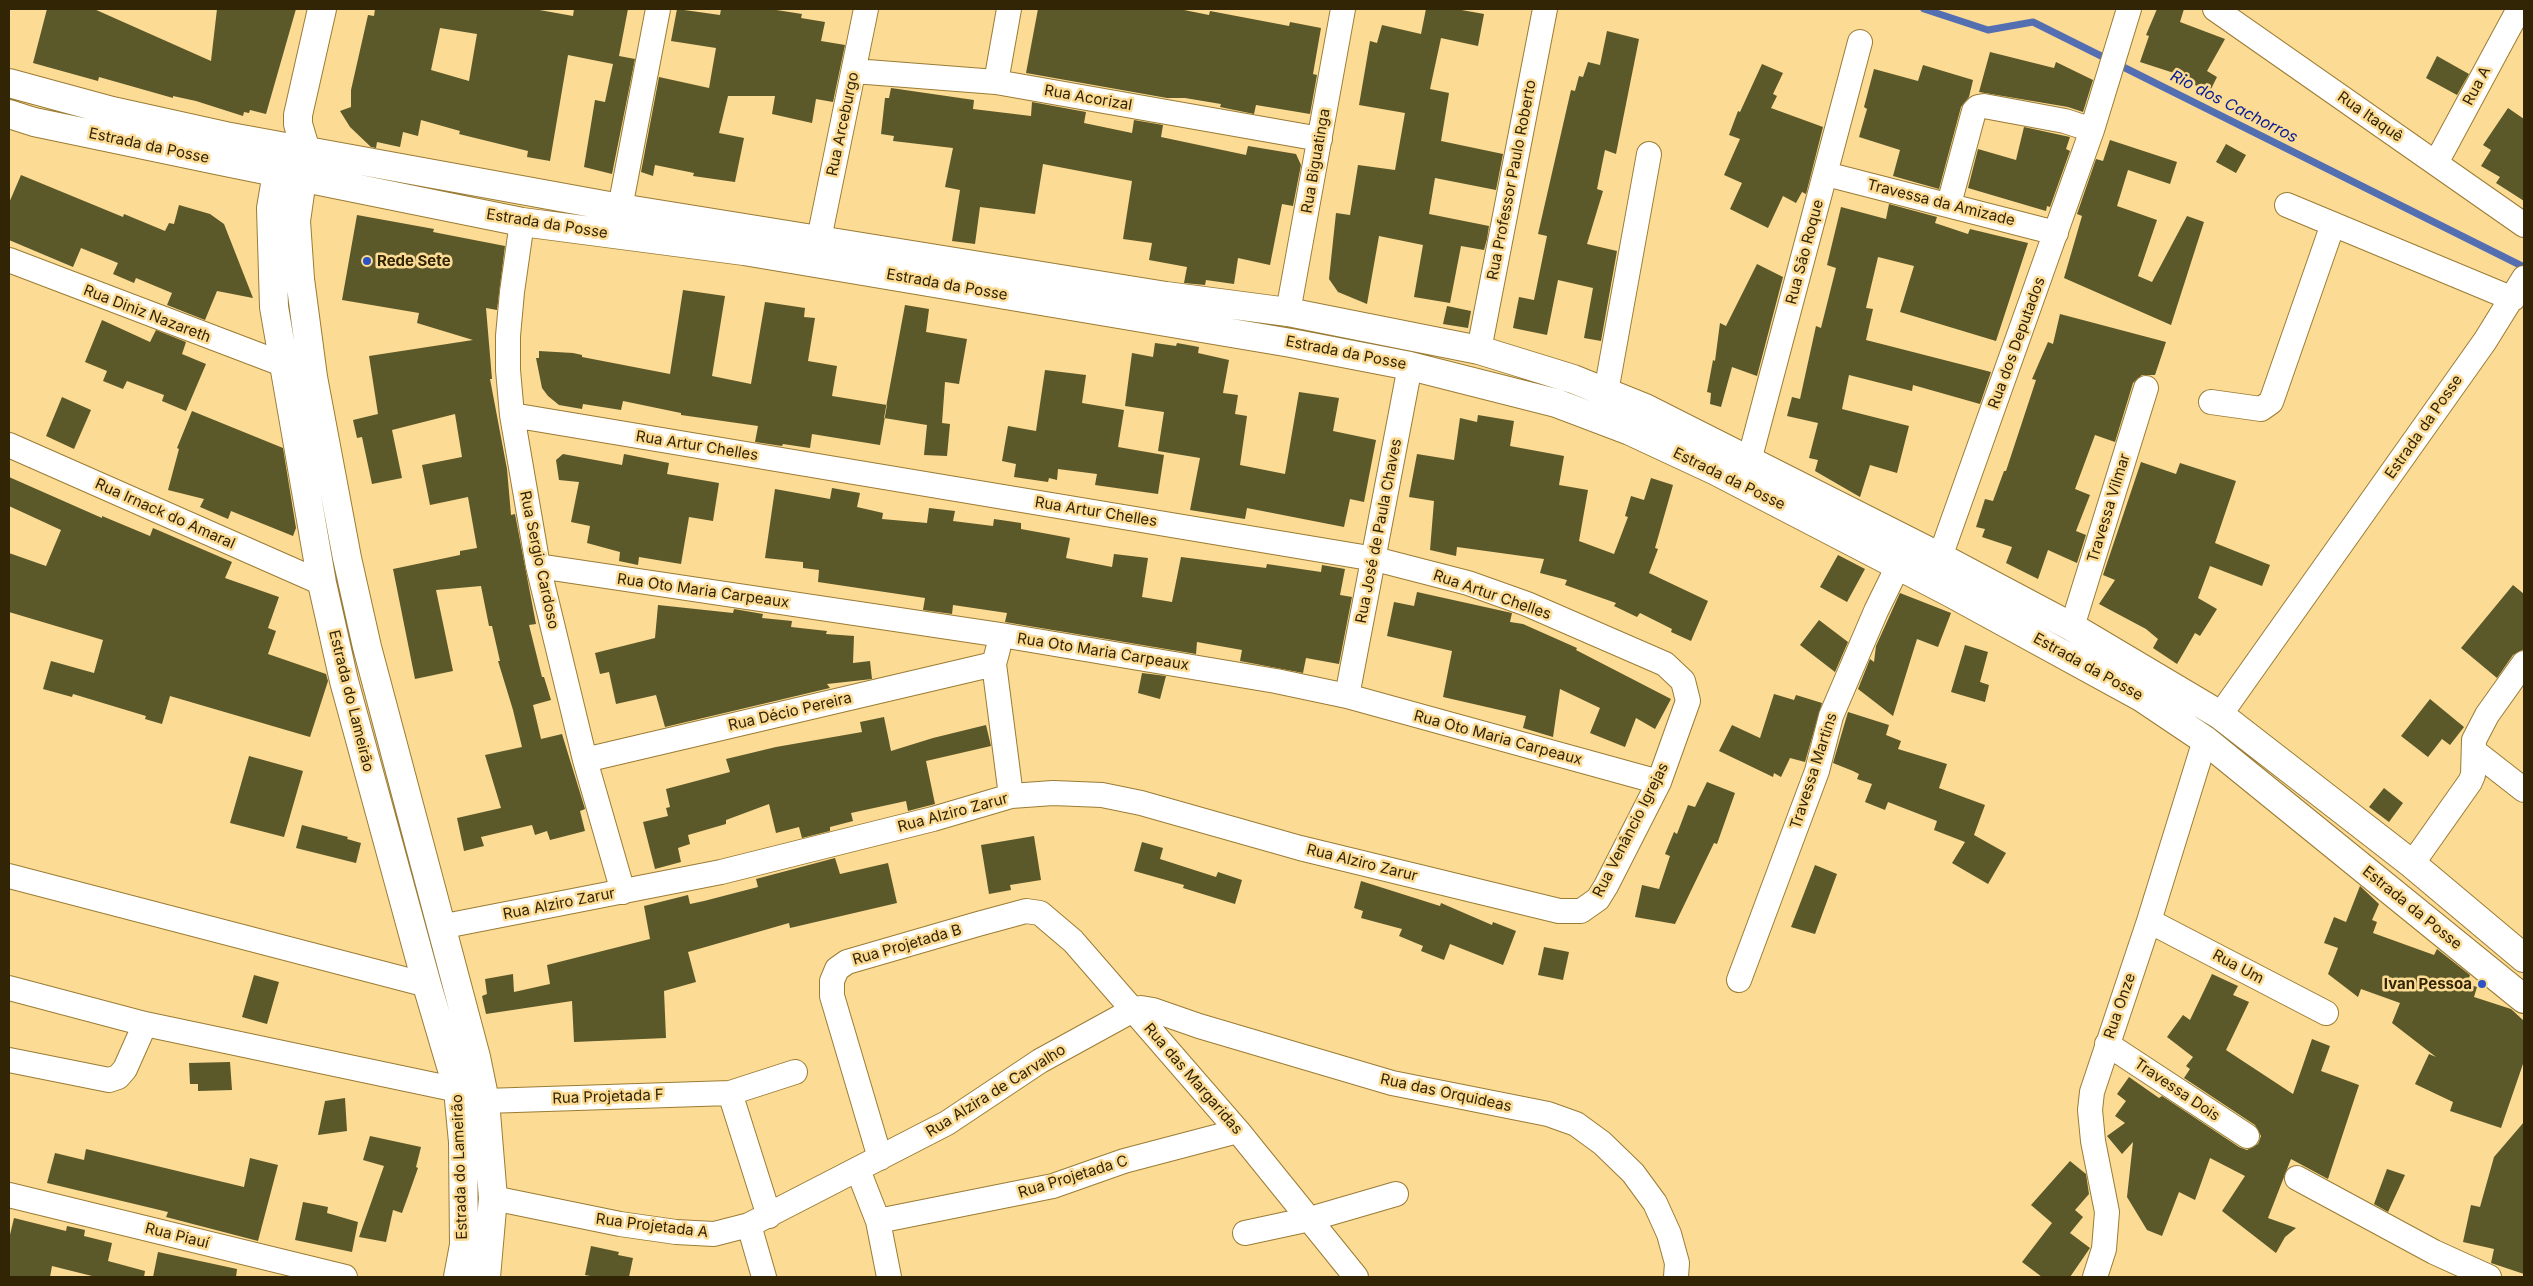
<!DOCTYPE html>
<meta charset="utf-8">
<style>
body{margin:0}
#map{position:relative;width:2533px;height:1286px;overflow:hidden;background:#fcdb94;font-family:Inter,sans-serif}
canvas{display:block}
.frame{position:absolute;inset:0;border:10px solid #312506;pointer-events:none}
</style>
<div id="map">
<canvas width="2533" height="1286"></canvas>
<div class="frame"></div>
</div>
<script>
const c = document.querySelector('canvas').getContext('2d');
c.lineJoin = 'round';
const poly = rows => new Path2D(rows.map(r => 'M' + r).join(''));
function strokePath(path, color, width, dash) { c.strokeStyle = color; c.lineWidth = width; c.lineCap = dash ? 'butt' : 'round'; c.setLineDash(dash || []); c.stroke(path); }
function fill(path, color) { c.fillStyle = color; c.fill(path, 'evenodd'); }
function label(font, color, halo, rows, align = 'center') {
  c.font = font + ' Inter,sans-serif'; c.lineWidth = 5; c.setLineDash([]); c.textBaseline = 'middle'; c.strokeStyle = halo; c.fillStyle = color; for (const [text, x, y, turn = 0] of rows) {
    c.save(); c.translate(x, y); c.rotate((+turn || 0) * Math.PI / 180); c.textAlign = isNaN(turn) ? turn : align; if (halo) c.strokeText(text, 0, 0); c.fillText(text, 0, 0); c.restore();
  }
}
const stream = poly([
 [1924,9,1988,30,2033,22,2524,267]
]);
const building = poly([
 [47,9,94,9,211,61,217,9,296,9,266,114,250,110,249,113,244,112,243,116,196,101,173,96,173,98,99,77,98,81,33,63],
 [375,9,534,9,573,16,574,9,628,9,619,56,635,59,612,174,584,167,595,100,605,102,613,64,568,55,550,161,527,157,528,151,459,134,460,131,421,120,418,136,403,132,400,147,377,142,376,148,371,147,350,127,340,111,351,107,351,90,368,15,374,16],
 [440,28,477,34,469,81,431,70],
 [677,9,720,15,721,9,770,9,802,14,801,18,825,22,821,41,845,45,833,102,816,99,812,123,772,114,775,96,728,96,719,133,744,138,735,182,693,176,694,173,655,165,653,176,641,172,659,77,709,88,716,48,671,41],
 [1038,9,1179,9,1209,15,1210,11,1289,26,1290,22,1321,28,1313,74,1317,75,1310,114,1256,105,1254,114,1220,107,1221,104,1185,98,1167,98,1026,73],
 [1426,9,1456,9,1484,14,1478,46,1441,38,1430,89,1449,93,1441,141,1503,154,1496,190,1435,178,1429,214,1489,226,1487,239,1484,250,1461,246,1450,303,1414,297,1423,245,1379,236,1367,304,1338,292,1329,279,1336,213,1350,215,1358,165,1395,170,1405,113,1359,105,1370,41,1377,43,1382,25,1421,34],
 [2157,9,2184,9,2180,22,2225,39,2207,71,2217,77,2209,93,2174,73,2140,62,2149,36,2146,35],
 [1607,31,1639,39,1616,154,1605,150,1597,189,1603,191,1587,244,1617,251,1601,341,1584,338,1593,288,1558,280,1547,335,1513,328,1519,297,1534,300,1547,236,1538,234,1571,90,1575,91,1579,76,1583,77,1588,62,1600,65],
 [1990,52,2054,68,2056,62,2093,80,2083,112,2068,107,1979,92],
 [2437,56,2469,74,2457,95,2426,78],
 [1762,64,1783,73,1773,94,1777,96,1771,108,1823,127,1806,194,1802,192,1796,203,1783,196,1768,228,1730,209,1742,183,1724,175,1740,139,1729,135,1738,111,1740,112],
 [1923,65,1973,80,1969,97,1961,107,1939,189,1893,176,1900,150,1859,137,1867,109,1864,107,1874,69,1918,81],
 [891,88,974,100,973,109,1031,116,1032,102,1086,112,1084,123,1132,133,1134,120,1163,125,1161,137,1246,155,1248,146,1296,154,1301,165,1293,206,1282,204,1270,265,1238,258,1234,284,1206,280,1205,285,1184,283,1187,267,1149,260,1152,243,1123,239,1132,181,1043,164,1035,214,980,207,975,244,952,241,960,190,945,187,953,148,893,141,894,136,881,134,885,98,889,98],
 [2508,108,2524,119,2524,201,2496,183,2500,177,2481,166,2491,150,2483,145],
 [2024,127,2070,137,2066,149,2070,151,2050,207,2047,206,2046,211,1968,188,1978,149,2016,160],
 [2110,140,2177,162,2170,184,2128,170,2117,206,2157,220,2138,276,2152,282,2187,216,2204,222,2171,325,2064,278,2082,216,2077,214,2096,159,2103,161],
 [2226,144,2246,155,2236,173,2216,162],
 [21,175,123,217,124,214,165,231,169,223,174,224,179,205,210,214,224,224,253,298,217,291,205,320,167,305,172,293,136,278,134,283,113,274,118,263,81,248,73,267,9,240,9,203],
 [1889,204,1937,217,1935,223,1968,234,1970,229,2028,243,1996,341,1900,312,1914,266,1878,257,1866,308,1873,309,1866,340,1991,372,1980,404,1913,385,1912,391,1849,375,1842,409,1909,426,1897,473,1870,465,1860,497,1815,471,1818,460,1809,458,1818,423,1787,416,1792,397,1800,399,1816,326,1821,328,1836,268,1827,265,1841,207,1886,219],
 [357,215,434,229,433,232,505,246,497,310,486,308,492,379,490,379,507,469,511,515,515,514,536,624,529,625,542,677,544,677,551,700,533,705,541,739,562,734,585,809,580,811,585,831,550,840,547,831,535,835,532,825,481,837,484,846,464,851,457,818,501,808,485,755,522,747,513,710,498,661,500,661,492,626,489,626,481,586,436,590,453,671,415,679,393,569,460,555,460,551,477,548,468,497,430,505,422,465,462,457,455,414,392,430,402,478,372,484,362,437,357,438,353,420,378,414,369,356,473,340,417,323,419,313,342,300],
 [1757,264,1783,277,1757,376,1732,367,1721,407,1710,404,1711,393,1707,392,1713,360,1715,361,1720,323,1726,326],
 [683,290,725,296,712,376,751,384,765,302,805,308,804,317,815,318,808,361,837,366,832,396,887,405,880,445,812,434,810,448,783,444,782,446,755,442,758,426,681,415,681,413,623,401,621,410,583,404,582,409,559,405,548,396,542,388,536,358,539,358,539,351,573,353,582,355,582,357,670,374],
 [905,305,929,309,926,332,967,339,959,384,945,382,942,423,950,424,947,456,924,455,927,425,884,418],
 [1447,306,1471,311,1468,328,1443,324],
 [2060,314,2166,342,2155,375,2142,375,2133,383,2115,442,2095,435,2075,489,2090,495,2076,531,2086,535,2077,563,2048,550,2038,579,2006,563,2012,547,1982,537,1985,529,1976,527,1985,499,1993,501,2004,471,2006,471,2036,380,2032,379,2048,342,2053,344],
 [102,320,150,342,156,330,186,342,182,354,206,364,186,411,162,401,164,395,127,381,123,389,103,381,107,371,85,362],
 [1155,343,1176,346,1177,343,1199,347,1198,353,1229,360,1223,393,1238,395,1235,414,1247,416,1240,465,1285,474,1299,392,1339,398,1333,431,1376,440,1364,502,1350,499,1344,527,1247,508,1245,519,1190,510,1200,458,1158,451,1164,412,1125,406,1132,353,1153,357],
 [1045,370,1086,375,1082,403,1124,410,1118,447,1164,455,1158,494,1095,485,1097,474,1058,469,1057,480,1049,478,1048,482,1014,477,1016,464,1002,461,1008,426,1036,431],
 [62,397,91,410,74,449,46,436],
 [192,411,283,448,296,528,293,536,231,511,228,519,200,507,204,499,168,490,179,449,177,448],
 [1478,415,1514,421,1510,446,1564,456,1559,485,1588,490,1579,541,1614,554,1628,517,1625,516,1631,496,1644,500,1651,478,1673,485,1655,548,1658,549,1649,573,1708,601,1691,641,1671,632,1672,629,1640,613,1637,617,1614,606,1616,603,1565,585,1567,580,1540,573,1544,559,1457,547,1456,556,1430,550,1434,501,1409,497,1417,454,1454,460,1460,418,1477,422],
 [563,454,622,465,624,454,669,463,667,474,719,483,713,521,689,517,681,564,639,557,638,565,619,561,620,552,587,543,590,526,571,522,579,482,559,480,556,460],
 [2141,462,2176,474,2180,463,2236,481,2215,543,2270,565,2262,586,2210,566,2198,598,2217,609,2200,636,2195,633,2177,664,2153,648,2158,639,2146,629,2099,604,2115,580,2103,575],
 [9,477,102,518,102,516,150,536,153,528,232,562,225,578,279,597,268,628,276,631,268,654,326,674,328,681,310,737,170,696,162,724,145,719,146,716,73,694,72,697,43,689,51,661,94,673,103,640,9,612,9,553,46,566,61,530,9,506],
 [832,488,860,493,857,507,883,513,882,519,927,523,929,508,955,511,953,521,993,526,994,519,1021,523,1021,529,1070,538,1066,558,1112,567,1114,554,1148,558,1142,597,1172,602,1181,557,1266,568,1267,564,1321,572,1322,565,1345,569,1340,595,1352,597,1339,664,1306,658,1303,673,1240,661,1242,650,1197,642,1196,654,1005,622,1007,613,953,605,952,614,923,610,925,598,818,582,819,570,803,568,803,562,765,558,775,489,830,499],
 [1838,555,1865,569,1847,602,1820,587],
 [2513,585,2524,594,2524,649,2513,655,2497,678,2461,648],
 [1417,592,1512,613,1510,622,1523,624,1577,648,1576,650,1671,699,1655,729,1636,718,1625,747,1590,733,1600,708,1560,689,1553,737,1523,728,1526,716,1443,697,1452,651,1387,636,1394,602,1414,606],
 [1900,593,1951,613,1938,647,1917,639,1893,716,1858,689,1870,659,1874,662,1876,646],
 [658,605,733,613,734,609,763,614,762,618,792,621,791,627,827,631,826,634,854,636,853,663,870,661,872,679,827,684,830,688,665,727,656,695,616,704,609,672,600,674,595,653,655,638],
 [1819,620,1848,642,1835,672,1800,645],
 [1965,645,1988,652,1980,682,1989,685,1985,702,1951,692],
 [1142,673,1166,676,1160,699,1138,693],
 [1774,694,1794,700,1796,695,1822,703,1805,762,1790,758,1781,777,1774,773,1773,777,1719,751,1732,725,1760,738],
 [2430,699,2464,727,2450,745,2442,739,2428,757,2401,736],
 [1848,712,1889,725,1886,735,1901,741,1898,749,1947,764,1939,788,1985,805,1974,835,2006,853,1988,884,1952,863,1965,842,1934,830,1937,821,1888,802,1885,810,1865,802,1872,784,1857,779,1859,774,1853,771,1833,763],
 [884,717,891,751,933,738,986,725,991,746,926,761,935,804,908,811,906,801,851,813,853,821,830,827,830,831,802,838,799,827,776,833,769,804,726,820,726,824,688,835,690,844,678,848,681,862,655,869,643,822,668,816,666,808,670,807,666,789,730,772,726,759,776,747,862,732,860,722],
 [249,756,303,771,284,837,230,823],
 [1707,782,1735,793,1717,844,1714,843,1675,924,1635,917,1642,885,1659,889,1670,856,1665,854,1674,832,1677,834,1688,805,1695,807],
 [2384,788,2403,803,2389,822,2369,807],
 [302,825,348,837,347,839,361,843,356,863,296,848],
 [1034,836,1041,880,1010,885,1011,890,989,894,981,845],
 [1142,842,1163,848,1160,859,1216,877,1218,872,1242,880,1235,904,1183,888,1184,885,1134,871],
 [835,858,840,874,888,863,897,903,790,928,789,923,688,952,696,982,664,991,666,1038,574,1042,572,1001,486,1014,482,996,487,994,485,979,513,974,514,992,550,984,547,965,650,939,644,906,688,895,690,904,704,901,758,887,756,879],
 [1815,865,1837,874,1815,934,1791,927],
 [1361,881,1440,906,1441,903,1492,925,1493,922,1516,931,1503,965,1450,944,1444,960,1421,951,1423,946,1399,936,1402,929,1361,918,1363,911,1354,908],
 [2360,886,2379,904,2372,920,2377,922,2373,933,2434,955,2437,949,2470,975,2467,984,2477,987,2474,997,2511,1009,2524,1021,2524,1061,2501,1128,2450,1111,2453,1102,2415,1084,2429,1054,2436,1057,2392,1023,2400,1003,2361,989,2358,997,2328,974,2338,948,2324,943,2334,917,2346,922],
 [1544,947,1569,952,1563,980,1538,975],
 [2212,974,2238,986,2233,995,2249,1002,2226,1050,2293,1094,2312,1039,2330,1046,2321,1071,2359,1085,2328,1179,2291,1159,2268,1218,2296,1228,2285,1237,2276,1253,2222,1211,2245,1176,2210,1158,2195,1200,2179,1192,2162,1236,2147,1230,2127,1197,2133,1142,2122,1154,2107,1136,2125,1123,2115,1116,2126,1101,2117,1094,2129,1077,2159,1098,2162,1096,2239,1147,2247,1150,2258,1144,2261,1136,2255,1125,2184,1078,2190,1069,2186,1066,2193,1057,2167,1037,2183,1015,2190,1020],
 [254,975,279,982,267,1024,242,1017],
 [230,1062,232,1090,198,1091,198,1084,190,1084,189,1063],
 [345,1098,347,1131,318,1135,325,1101],
 [2524,1122,2524,1274,2491,1263,2494,1249,2463,1242,2471,1205,2480,1207,2494,1157],
 [370,1136,421,1147,416,1167,418,1168,402,1213,393,1210,386,1242,359,1237,384,1166,363,1160],
 [86,1149,244,1187,250,1158,278,1165,258,1241,166,1217,168,1212,47,1183,55,1153,84,1160],
 [2070,1161,2086,1174,2089,1194,2075,1210,2083,1217,2070,1233,2090,1248,2070,1277,2042,1277,2022,1262,2052,1223,2031,1205],
 [2387,1169,2405,1175,2388,1212,2374,1204],
 [303,1202,328,1207,327,1213,358,1222,352,1252,295,1240],
 [14,1218,66,1231,67,1226,85,1230,84,1236,112,1243,108,1261,145,1271,144,1277,96,1277,52,1266,50,1277,9,1277,9,1239],
 [591,1246,619,1252,618,1255,633,1258,629,1277,596,1277,585,1275],
 [158,1252,237,1269,236,1277,153,1277]
]);
const minor = poly([
 [2215,9,2524,225],
 [854,71,996,82,1320,139],
 [996,82,1009,9],
 [2092,130,2129,9],
 [2436,163,2519,9],
 [1826,174,2056,233],
 [2287,205,2513,299],
 [620,208,658,9],
 [522,222,512,292,508,336,508,370,512,415,538,566,585,760,623,892],
 [819,239,866,9],
 [9,260,285,365],
 [1288,312,1343,9],
 [1479,350,1545,9],
 [1606,392,1649,154],
 [2211,402,2261,409,2271,402,2333,224],
 [9,445,322,583],
 [1749,461,1860,42],
 [1940,557,2092,130,2065,121,1984,106,1978,107,1974,111,1949,204],
 [538,566,1001,635,1276,681,1347,696,1659,782],
 [2072,627,2146,388],
 [998,649,994,664,1011,796],
 [1347,696,1410,366],
 [2220,715,2485,341,2524,278],
 [2474,751,2524,790],
 [585,760,994,664],
 [2412,864,2470,782,2473,775,2474,740,2487,715,2524,663],
 [9,876,427,985],
 [2149,921,2326,1013],
 [440,927,721,872,933,819,1011,796,1053,793,1102,795,1141,803,1300,848,1559,911,1581,911,1598,899,1606,886,1659,782,1688,701,1683,681,1665,664,1527,604,1468,583,1375,559,512,415],
 [1739,980,1817,771,1831,716,1876,611,1898,566],
 [9,988,145,1024,458,1090],
 [2107,1044,2247,1136],
 [9,1060,109,1080,118,1077,125,1069,145,1024],
 [730,1093,769,1216],
 [485,1101,730,1093,795,1072],
 [880,1158,832,996,832,981,837,969,847,962,978,924,1026,911,1040,913,1073,941,1133,1010,1238,1131,1356,1277],
 [858,1170,878,1221,889,1277],
 [2297,1178,2434,1252,2489,1277],
 [9,1195,345,1277],
 [493,1198,620,1224,676,1232,714,1234,749,1225,947,1123,1040,1061,1133,1010,1141,1008,1153,1010,1199,1026,1392,1083,1548,1114,1576,1124,1602,1143,1633,1173,1655,1203,1669,1234,1677,1263,1676,1277],
 [878,1221,1053,1186,1124,1161,1238,1131],
 [749,1225,764,1277],
 [1245,1233,1310,1219,1396,1194],
 [2095,1277,2104,1249,2107,1212,2093,1141,2090,1110,2092,1092,2149,921,2205,740]
]);
const major = poly([
 [322,9,298,115,298,124,306,151,296,221,300,279,313,377,347,558,367,647,476,1057,485,1101,493,1198,486,1277],
 [9,83,112,111,225,136,620,208,1166,296,1288,312,1479,350,1573,379,1645,408,1940,557,2072,627,2220,715,2412,864,2524,958],
 [9,114,34,122,221,161,522,222,744,251,1291,343,1410,366,1556,403,1630,431,1716,471,1951,593,2141,697,2205,740,2524,999],
 [280,155,271,208,274,307,322,583,344,681,427,985,458,1090,463,1142,464,1245,458,1277]
]);
const markers = [
 [367,261,5,"#2c53c3"],
 [2482,984,5,"#2c53c3"]
];
const streetNames = [
 ["Rua A",2477,86,-62],
 ["Rua Acorizal",1088,98,10],
 ["Rua Itaquê",2370,117,35],
 ["Rua Arceburgo",843,124,-78],
 ["Estrada da Posse",149,146,12],
 ["Rua Biguatinga",1316,161,-80],
 ["Rua Professor Paulo Roberto",1512,180,-79],
 ["Travessa da Amizade",1941,203,14],
 ["Estrada da Posse",547,224,9],
 ["Rua São Roque",1805,252,-75],
 ["Estrada da Posse",947,285,10],
 ["Rua Diniz Nazareth",147,314,21],
 ["Rua dos Deputados",2017,343,-70],
 ["Estrada da Posse",1346,353,11],
 ["Estrada da Posse",2424,427,-55],
 ["Rua Artur Chelles",697,446,9],
 ["Estrada da Posse",1729,479,26],
 ["Travessa Vilmar",2109,508,-73],
 ["Rua Artur Chelles",1096,512,9],
 ["Rua Irnack do Amaral",165,514,24],
 ["Rua José de Paula Chaves",1379,531,-79],
 ["Rua Sergio Cardoso",539,560,78],
 ["Rua Oto Maria Carpeaux",703,591,8],
 ["Rua Artur Chelles",1492,595,19],
 ["Rua Oto Maria Carpeaux",1103,652,9],
 ["Estrada da Posse",2088,667,29],
 ["Estrada do Lameirão",351,701,76],
 ["Rua Décio Pereira",790,712,-13],
 ["Rua Oto Maria Carpeaux",1498,738,15],
 ["Travessa Martins",1814,771,-72],
 ["Rua Alziro Zarur",953,813,-15],
 ["Rua Venâncio Igrejas",1631,830,-63],
 ["Rua Alziro Zarur",1362,863,14],
 ["Rua Alziro Zarur",559,904,-11],
 ["Estrada da Posse",2412,908,39],
 ["Rua Projetada B",907,945,-16],
 ["Rua Um",2238,967,28],
 ["Rua Onze",2120,1006,-71],
 ["Rua das Margaridas",1193,1079,49],
 ["Travessa Dois",2177,1090,34],
 ["Rua Alzira de Carvalho",996,1091,-32],
 ["Rua das Orquideas",1446,1093,12],
 ["Rua Projetada F",608,1097,-2],
 ["Estrada do Lameirão",460,1167,-92],
 ["Rua Projetada C",1073,1177,-17],
 ["Rua Projetada A",652,1226,7],
 ["Rua Piauí",177,1236,14]
];
const poiNames = [
 ["Rede Sete",377,261],
 ["Ivan Pessoa",2472,984,"right"]
];
const waterNames = [
 ["Rio dos Cachorros",2234,107,27]
];
strokePath(stream, '#546fb1', 7);
fill(building, '#5b5829');
strokePath(minor, '#9b7c35', 26);
strokePath(major, '#9b7c35', 30);
strokePath(minor, '#fff', 24);
strokePath(major, '#fff', 28);
for (const [x, y, r, color] of markers) { const dot = new Path2D(); dot.arc(x, y, r, 0, 2 * Math.PI); c.fillStyle = color; c.fill(dot); strokePath(dot, '#fcdb94', 2); }
label('15px', '#312506', '#fcdb94', streetNames);
label('bold 15px', '#312506', '#fcdb94', poiNames, 'left');
label('italic 16px', '#071c98', '#fcdb94', waterNames);
</script>
